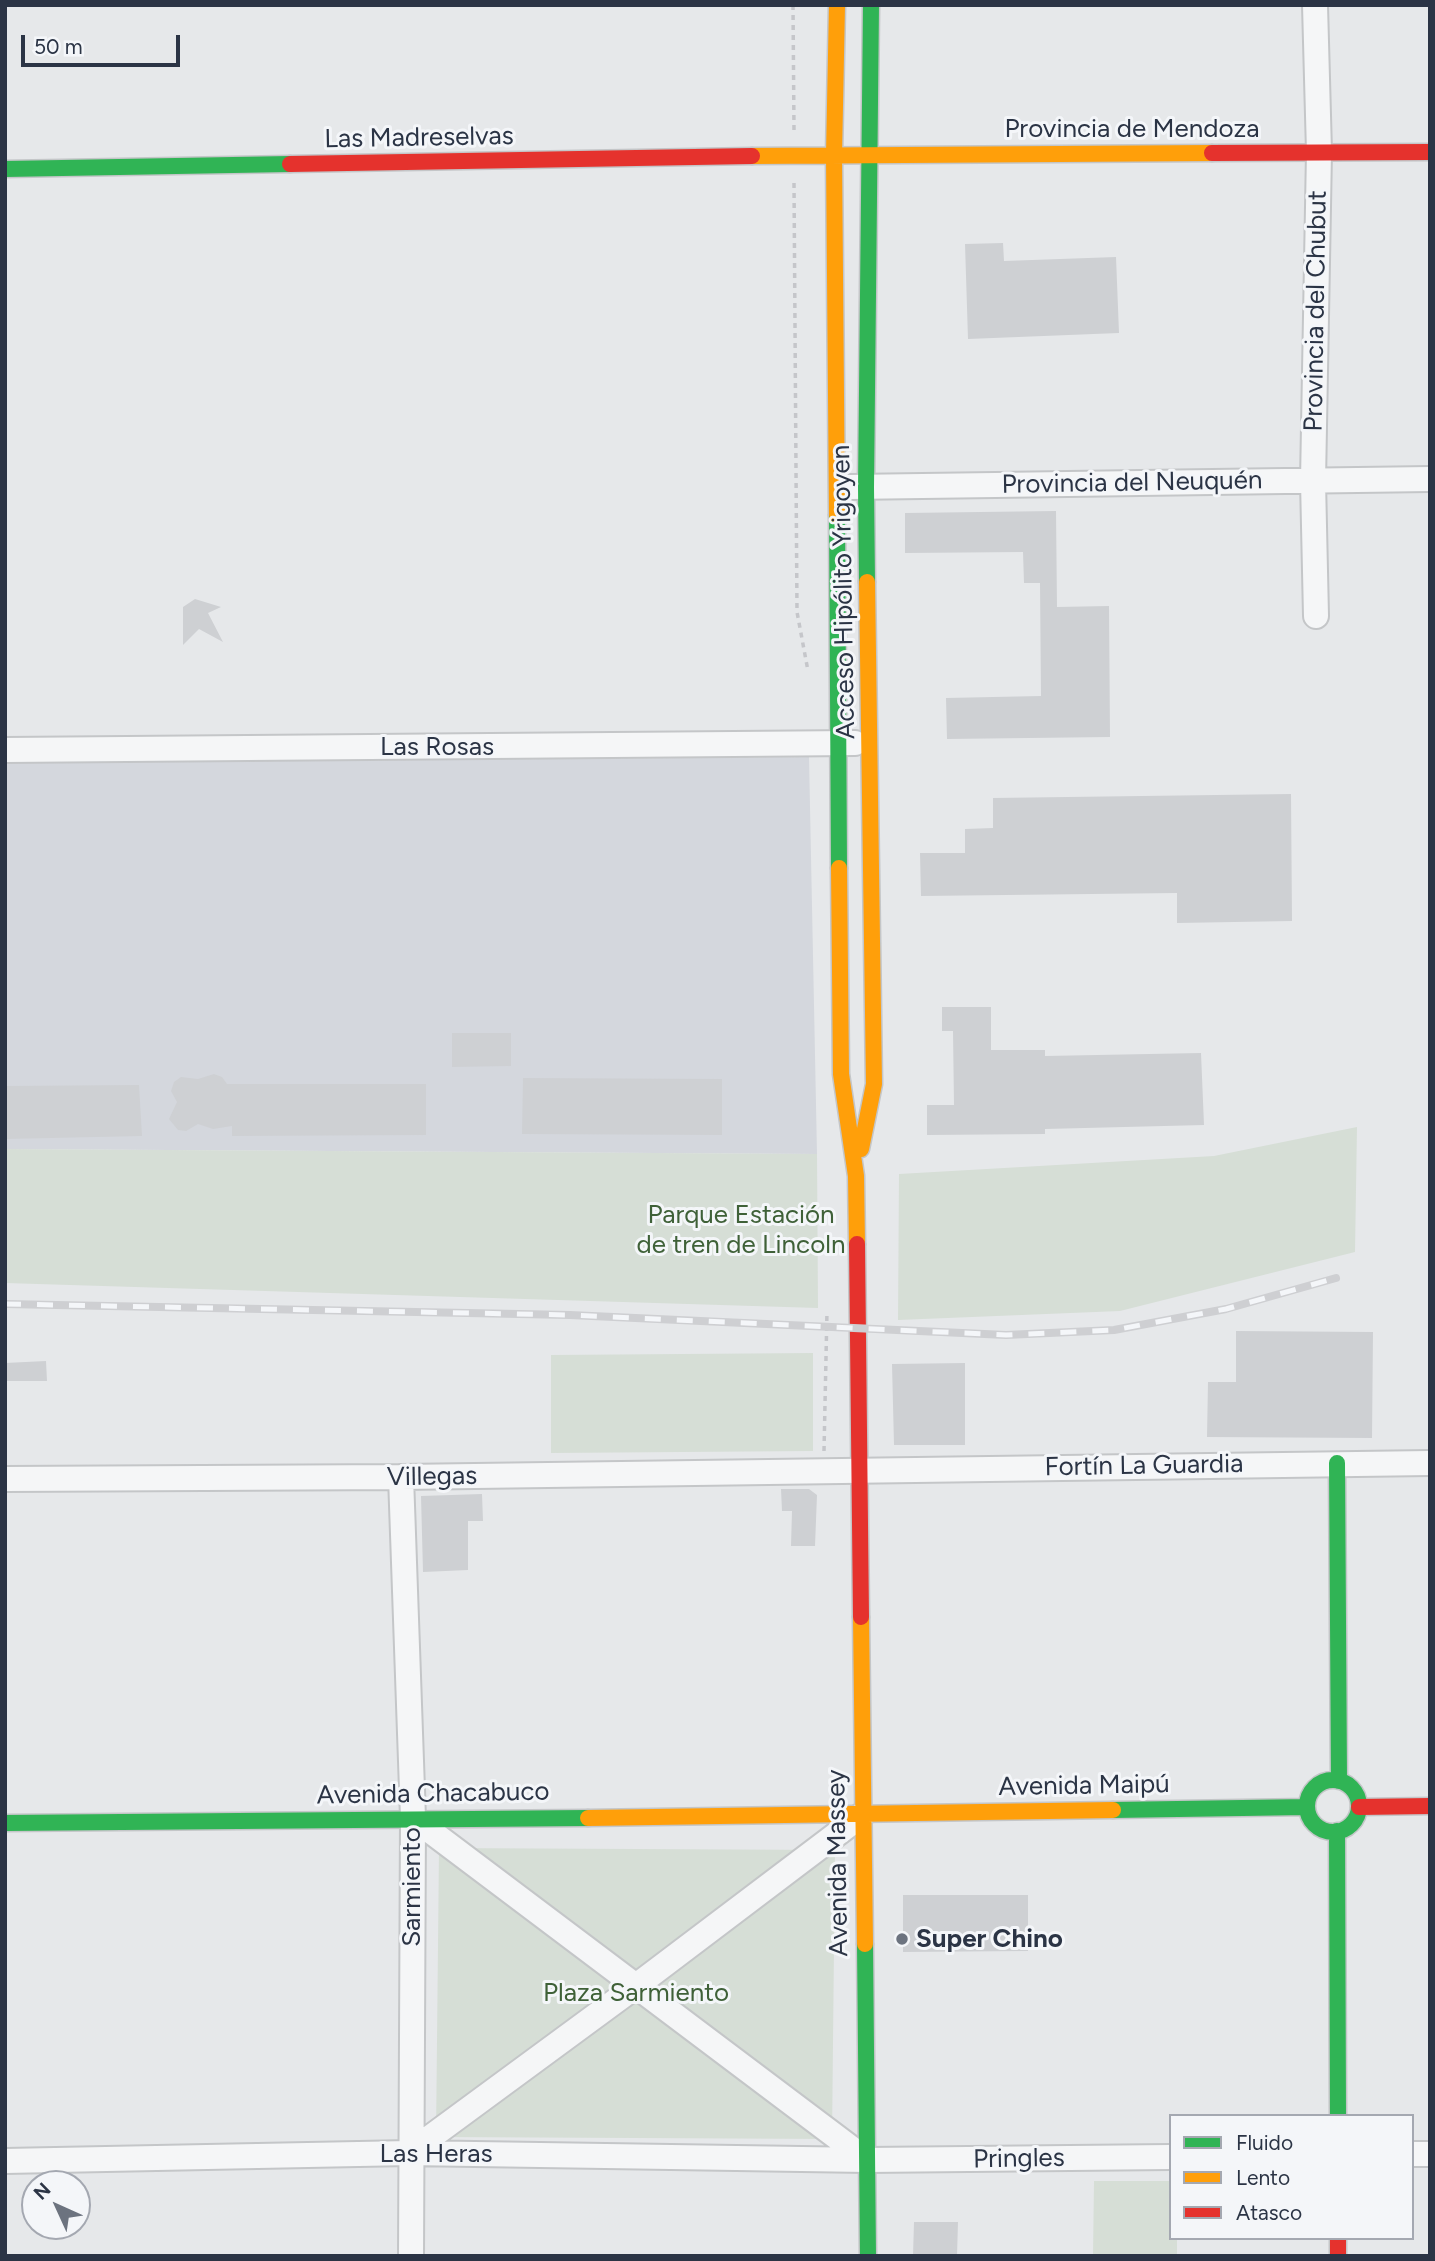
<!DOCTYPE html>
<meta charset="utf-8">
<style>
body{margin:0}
#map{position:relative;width:1435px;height:2261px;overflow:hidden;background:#e6e8ea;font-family:Figtree,sans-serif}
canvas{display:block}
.frame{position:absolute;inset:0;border:7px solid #2b3445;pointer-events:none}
.legend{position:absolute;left:1169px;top:2114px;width:245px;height:126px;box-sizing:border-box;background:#f4f6f9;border:2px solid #a4a8b1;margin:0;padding:9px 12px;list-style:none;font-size:21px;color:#2b3445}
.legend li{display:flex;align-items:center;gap:14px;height:35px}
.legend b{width:35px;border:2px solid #a4a8b1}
.north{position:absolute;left:21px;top:2170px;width:70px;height:70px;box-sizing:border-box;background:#f4f6f9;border:2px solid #a4a8b1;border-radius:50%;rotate:315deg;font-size:19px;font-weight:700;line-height:28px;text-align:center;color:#2b3445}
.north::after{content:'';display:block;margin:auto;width:24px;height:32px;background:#6c737f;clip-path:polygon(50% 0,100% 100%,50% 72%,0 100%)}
.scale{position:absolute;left:21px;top:35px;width:159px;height:32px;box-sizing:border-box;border:4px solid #2b3445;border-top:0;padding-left:9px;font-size:21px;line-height:24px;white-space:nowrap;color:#2b3445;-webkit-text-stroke:5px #f4f6f9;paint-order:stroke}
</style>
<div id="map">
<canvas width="1435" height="2261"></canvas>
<div class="frame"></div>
<ul class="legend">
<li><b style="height:9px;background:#30b455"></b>Fluido</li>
<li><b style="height:9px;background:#ff9f0a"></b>Lento</li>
<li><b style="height:9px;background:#e5322d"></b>Atasco</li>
</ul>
<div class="north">N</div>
<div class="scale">50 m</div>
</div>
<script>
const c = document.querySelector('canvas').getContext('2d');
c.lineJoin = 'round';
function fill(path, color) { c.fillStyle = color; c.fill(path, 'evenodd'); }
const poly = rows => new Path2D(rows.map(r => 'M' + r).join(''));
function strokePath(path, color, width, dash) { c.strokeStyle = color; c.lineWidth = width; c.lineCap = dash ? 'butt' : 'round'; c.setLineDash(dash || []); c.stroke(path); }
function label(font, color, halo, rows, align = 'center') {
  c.font = font + ' Figtree,sans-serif'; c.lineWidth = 6; c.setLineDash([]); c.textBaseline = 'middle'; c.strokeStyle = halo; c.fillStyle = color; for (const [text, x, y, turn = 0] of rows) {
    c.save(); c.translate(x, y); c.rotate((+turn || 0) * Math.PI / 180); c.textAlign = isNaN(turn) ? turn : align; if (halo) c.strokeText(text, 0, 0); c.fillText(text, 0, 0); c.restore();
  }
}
const built = poly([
 [809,757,817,1154,5,1149,5,763]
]);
const green = poly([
 [1357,1127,1355,1252,1120,1311,898,1320,899,1174,1214,1156],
 [5,1149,817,1154,818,1308,5,1283],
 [813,1353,813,1451,551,1453,551,1355],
 [439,1848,835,1850,832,2139,436,2137],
 [1094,2181,1171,2181,1171,2238,1177,2238,1177,2256,1093,2256]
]);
const building = poly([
 [1003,243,1004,261,1116,257,1119,333,968,339,965,244],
 [1056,511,1057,607,1109,606,1110,737,947,739,946,698,1041,696,1040,583,1024,583,1023,552,905,553,905,513],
 [195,599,221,607,208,613,223,642,199,629,183,645,183,607],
 [1291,794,1292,921,1177,923,1177,893,921,896,920,853,965,853,965,829,993,828,993,798],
 [942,1007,991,1007,991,1050,1045,1050,1045,1056,1201,1053,1204,1125,1045,1129,1045,1134,927,1135,927,1105,954,1105,953,1031,942,1031],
 [452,1033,511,1033,511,1066,452,1067],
 [214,1074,222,1077,227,1084,426,1084,426,1135,232,1136,232,1126,213,1129,198,1124,186,1131,178,1130,169,1119,177,1102,171,1091,174,1082,181,1077,198,1079],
 [523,1078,722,1079,722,1135,522,1134],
 [139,1085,142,1136,5,1139,5,1086],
 [1236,1331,1373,1332,1372,1438,1207,1437,1208,1382,1236,1382],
 [46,1361,47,1381,5,1381,5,1363],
 [965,1363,965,1445,894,1445,892,1364],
 [781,1489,809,1489,817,1495,815,1546,791,1546,792,1511,782,1511],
 [482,1494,483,1521,468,1521,468,1570,423,1572,421,1496],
 [903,1895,1028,1895,1028,1951,903,1952],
 [914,2222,958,2222,957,2256,913,2256]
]);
const path = poly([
 [793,5,794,130],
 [794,183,797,612,808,671],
 [824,1451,827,1311]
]);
const street = poly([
 [1315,5,1319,152,1313,481,1316,616],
 [850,487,1430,479],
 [5,750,855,743],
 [401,1477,413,1818,411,2256],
 [5,1479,401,1477,1430,1463],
 [413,1818,867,2160],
 [409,2153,636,1986,862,1815],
 [1412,2154,1430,2154],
 [5,2161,409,2153,867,2160,1171,2157]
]);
const fast = poly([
 [5,169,290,164],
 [837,515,839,868],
 [867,582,866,487,871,5],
 [1337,1463,1339,1781],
 '1307 1806a26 26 0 1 1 52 0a26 26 0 1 1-52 0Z',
 [1113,1810,1307,1807],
 [5,1823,588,1818],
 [1337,1831,1338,2116],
 [865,1944,868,2256]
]);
const slow = poly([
 [752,156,1212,153],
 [837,515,834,155,837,5],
 [839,868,841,1074,856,1176,857,1244],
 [861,1149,874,1084,867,582],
 [861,1617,865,1944],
 [588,1818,1113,1810]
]);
const jam = poly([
 [1212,153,1430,152],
 [290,164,752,156],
 [857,1244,861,1617],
 [1359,1807,1430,1806],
 [1338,2238,1338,2256]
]);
const rail = poly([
 [5,1304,570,1315,1006,1335,1114,1330,1226,1309,1336,1278]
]);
const markers = [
 [902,1939,7,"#6c737f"]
];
const streetNames = [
 ["Provincia de Mendoza",1132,129],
 ["Las Madreselvas",419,138,-1],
 ["Provincia del Chubut",1316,311,-89],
 ["Provincia del Neuquén",1132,483,-1],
 ["Acceso Hipólito Yrigoyen",844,592,-91],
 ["Las Rosas",437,747],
 ["Fortín La Guardia",1144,1466,-1],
 ["Villegas",432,1477,-1],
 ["Avenida Maipú",1084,1786,-1],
 ["Avenida Chacabuco",433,1794,-1],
 ["Avenida Massey",838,1863,-91],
 ["Sarmiento",412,1887,-90],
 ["Las Heras",436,2154],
 ["Pringles",1019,2159,-1]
];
const parkNames = [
 ["Parque Estación",741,1215],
 ["de tren de Lincoln",741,1245],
 ["Plaza Sarmiento",636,1993]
];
const poiNames = [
 ["Super Chino",916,1939]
];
fill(built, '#d4d7dd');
fill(green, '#d6ded6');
fill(building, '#ced0d3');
strokePath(street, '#c4c6c8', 28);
strokePath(fast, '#c4c6c8', 19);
strokePath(slow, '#c4c6c8', 19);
strokePath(jam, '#c4c6c8', 19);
strokePath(path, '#c5c6ca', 3.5, [5, 5]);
strokePath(street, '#f5f6f7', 24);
strokePath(fast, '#30b455', 16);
strokePath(slow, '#ff9f0a', 16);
strokePath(jam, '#e5322d', 16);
strokePath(rail, '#cecfd2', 8);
strokePath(rail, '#f4f6f9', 5, [16]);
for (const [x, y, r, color] of markers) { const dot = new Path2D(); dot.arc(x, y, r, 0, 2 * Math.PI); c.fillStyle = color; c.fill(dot); strokePath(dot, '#f4f6f9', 2.5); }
label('26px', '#2b3445', '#f4f6f9', streetNames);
label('26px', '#3f6138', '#f4f6f9', parkNames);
label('bold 26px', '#2b3445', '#f4f6f9', poiNames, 'left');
</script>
